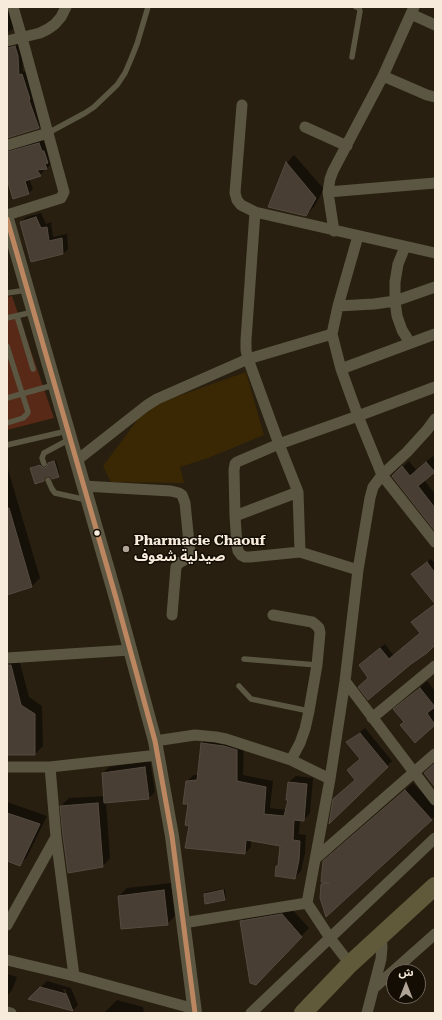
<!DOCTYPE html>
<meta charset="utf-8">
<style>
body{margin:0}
#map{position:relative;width:442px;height:1020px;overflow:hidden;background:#281f10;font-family:"Roboto Serif","Noto Sans Arabic",serif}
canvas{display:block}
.frame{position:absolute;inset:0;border:8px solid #f7ecdc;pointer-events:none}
.north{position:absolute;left:386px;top:964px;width:40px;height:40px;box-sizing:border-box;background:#140d03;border:1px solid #6f665a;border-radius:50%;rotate:0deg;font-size:11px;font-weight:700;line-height:16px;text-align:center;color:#f7ecdc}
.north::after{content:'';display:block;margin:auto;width:14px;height:18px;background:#afa495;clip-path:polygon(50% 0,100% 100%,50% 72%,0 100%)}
</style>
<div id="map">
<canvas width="442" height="1020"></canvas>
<div class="frame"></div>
<div class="north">ش</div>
</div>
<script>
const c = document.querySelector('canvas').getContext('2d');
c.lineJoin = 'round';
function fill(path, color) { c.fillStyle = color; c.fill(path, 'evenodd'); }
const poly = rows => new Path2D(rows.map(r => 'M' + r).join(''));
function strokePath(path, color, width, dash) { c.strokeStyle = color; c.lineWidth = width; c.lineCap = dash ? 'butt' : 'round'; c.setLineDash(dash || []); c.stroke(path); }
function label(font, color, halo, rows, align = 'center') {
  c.font = font + ' "Roboto Serif","Noto Sans Arabic",serif'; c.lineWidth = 3; c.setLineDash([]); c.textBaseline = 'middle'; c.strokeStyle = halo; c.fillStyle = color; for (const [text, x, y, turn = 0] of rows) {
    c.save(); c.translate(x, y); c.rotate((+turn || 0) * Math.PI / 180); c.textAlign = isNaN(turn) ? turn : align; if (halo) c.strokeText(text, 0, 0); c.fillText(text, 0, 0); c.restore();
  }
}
const built = poly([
 [246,372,264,435,208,458,180,467,184,483,111,482,103,466,147,407]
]);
const green = poly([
 [12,296,54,418,7,430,7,297]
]);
const shadow = poly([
 [10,9,14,28,7,33,7,10],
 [7,42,19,43,22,52,23,72,26,71,43,123,39,127,7,137],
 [43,139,46,148,48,147,51,158,49,160,51,164,47,168,43,168,44,171,40,175,29,179,33,189,29,193,7,176,7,146],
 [294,155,324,189,314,207,306,215,287,163],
 [41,213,46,224,51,222,53,237,67,234,68,249,63,254,21,222,26,217],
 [433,456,435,459,435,470,424,480,435,494,435,529,399,470,409,461,416,470],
 [56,460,60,475,59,475,55,461],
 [53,461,57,477,46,476,45,479,43,480,32,468,33,466,42,464,43,466,47,467,49,463],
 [7,466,40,578,32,586,7,593],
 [431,559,435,564,435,581,416,570],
 [435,604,435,644,369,678,364,661,385,644,394,656,421,633,417,618],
 [7,663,20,663,29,697,42,706,43,746,35,754,7,754],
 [427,681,435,691,435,705,434,706,435,708,435,723,415,742,405,721,402,703],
 [365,728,392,761,330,821,356,779,348,770,361,759,348,742,353,737],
 [209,737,244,744,243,775,273,781,270,808,287,810,289,800,289,782,296,776,313,778,310,813,304,820,300,819,299,834,306,835,305,853,301,871,294,878,279,865,281,845,251,840,251,847,245,853,190,825,187,781,194,775,198,775,202,743],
 [150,761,155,792,149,798,106,802,110,858,103,866,64,836,61,806,69,798,105,796,103,773,109,767],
 [413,783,435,806,435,816,327,915,322,885,325,882,332,853],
 [7,802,47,816,27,857,19,865,7,860],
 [171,883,175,916,167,924,119,896,127,888],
 [225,889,226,898,225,899,205,894,206,892],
 [290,907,309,928,264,976,241,921,249,913],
 [7,974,17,977,12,990,9,994,7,994],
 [47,981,71,988,78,1005,73,1010,30,998],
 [63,989,65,989,71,1003,68,1003],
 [117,1000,143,1007,144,1013,104,1013]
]);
const building = poly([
 [15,46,18,56,19,75,22,74,30,99,29,100,39,128,7,138,7,48,15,46],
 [39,143,42,151,44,151,48,163,45,164,47,169,37,170,41,176,25,181,29,194,13,199,7,179,7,152,39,143],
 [286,162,316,198,306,216,268,207,286,162],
 [36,217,41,228,47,227,49,241,62,238,63,254,31,262,20,222,36,217],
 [54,461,59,477,52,479,50,476,47,476,44,478,44,481,35,484,30,468,40,465,42,467,45,468,47,466,48,463,54,461],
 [426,462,435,472,418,486,435,508,435,531,392,476,402,466,410,476,426,462],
 [7,508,9,508,32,587,7,595,7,508],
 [427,562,435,573,435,645,427,653,411,664,368,700,358,687,368,678,359,665,380,648,389,659,420,633,411,622,435,604,411,574,427,562],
 [7,665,11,665,21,705,35,714,35,755,7,755,7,665],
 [420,688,435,707,427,713,435,725,415,743,400,725,404,722,393,709,420,688],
 [360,733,388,767,329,824,333,799,355,780,347,770,360,759,346,742,360,733],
 [201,743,224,746,237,750,237,781,266,787,264,814,284,816,288,800,286,800,288,782,307,784,304,821,294,820,293,840,300,841,299,860,295,879,275,876,276,866,278,866,280,846,246,840,245,854,185,848,189,826,185,825,188,804,183,804,186,781,197,780,201,743],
 [435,763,435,787,424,773,435,763],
 [145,767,149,799,104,803,102,773,145,767],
 [405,790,432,820,326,917,320,898,321,884,329,883,321,882,323,861,405,790],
 [98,803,103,867,68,873,63,836,60,806,98,803],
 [7,813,40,824,20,866,7,861,7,813],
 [164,890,168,925,121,929,118,896,164,890],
 [223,890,225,900,205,904,204,894,223,890],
 [282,914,302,937,256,985,250,983,240,921,282,914],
 [40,987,66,994,73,1011,28,999,40,987]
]);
const service = poly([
 [352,57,360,11,359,8,356,7],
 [48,133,85,113,94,107,117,85,125,73,131,59,137,44,148,7],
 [7,293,27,290],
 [17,316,33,369],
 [7,318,33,312],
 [7,346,28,412,27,414,23,418,7,423],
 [7,398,54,385],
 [7,445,67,431],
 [44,464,42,458,44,453,70,439],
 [48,480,52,489,55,493,87,500],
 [244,659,317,665],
 [239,686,251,699,309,711]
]);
const minor = poly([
 [411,14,435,25],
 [7,41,40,33,48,29,55,24,61,17,66,7],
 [383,76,427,95,435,97],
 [242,105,235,193,237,200,241,205,255,212,435,253],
 [305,127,347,146],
 [8,145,48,133],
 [328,192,435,183],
 [255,212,246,340,246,350,248,359,279,444,298,492,300,552],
 [7,215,61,198,64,192,22,38,13,7],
 [334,231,328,192,330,179,333,171,383,76,414,7],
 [358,236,338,306,332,334,341,369,358,416,382,475,435,542],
 [405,247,398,264,395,282,395,301,397,316,402,330,410,343],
 [338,306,374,304,395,301,435,287],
 [341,369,435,334],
 [76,461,146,406,157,399,248,359,332,334],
 [83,486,171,491,179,493,182,495,185,503,190,553,188,558,179,563,176,567,172,615],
 [235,516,298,492],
 [358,570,300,552,250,557,245,557,241,555,238,551,237,546,235,516,234,470,235,464,237,462,279,444,358,416,435,387],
 [273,615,312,622,316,625,319,628,320,633,317,665,309,711,305,729,300,743,291,760],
 [7,658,130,650],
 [345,681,435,800],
 [372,718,435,666],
 [155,741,195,735,216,737,226,739,291,760,330,779],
 [7,767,50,767,158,755],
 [50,767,56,837,74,976],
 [316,858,435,754],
 [183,923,307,903],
 [7,925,56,837],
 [7,960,74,976,195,1009],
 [350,964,330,938,307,903,330,779,345,681,358,570,370,498,373,487,382,475,407,452,427,430,435,419],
 [373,989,435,934],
 [7,1012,11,1013],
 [251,1013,435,838],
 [367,1013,381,959,382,947,381,936]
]);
const tertiary = poly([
 [7,219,116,598,155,741,172,836,195,1013]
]);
const primary = poly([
 [303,1013,350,964,435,886]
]);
const bus1 = poly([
 [7,219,116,598,155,741,172,836,195,1013]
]);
const markers = [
 [97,533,3.5,"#f7ecdc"],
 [126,549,4,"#afa495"]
];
const poiNames = [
 ["Pharmacie Chaouf",134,541],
 ["صيدلية شعوف",134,557]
];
fill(built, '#3a2805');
fill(green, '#572916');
fill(shadow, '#0007');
fill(building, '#483e33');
strokePath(building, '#554b40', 1);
strokePath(service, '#5a5642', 5.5);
strokePath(minor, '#5a5642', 11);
strokePath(tertiary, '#5a5642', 14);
strokePath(primary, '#605a3a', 18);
strokePath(bus1, '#bb8660', 5);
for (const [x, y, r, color] of markers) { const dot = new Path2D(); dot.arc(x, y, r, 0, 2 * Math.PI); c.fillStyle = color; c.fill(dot); strokePath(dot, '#140d03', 1.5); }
label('bold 14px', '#f7ecdc', '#140d03', poiNames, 'left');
</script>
